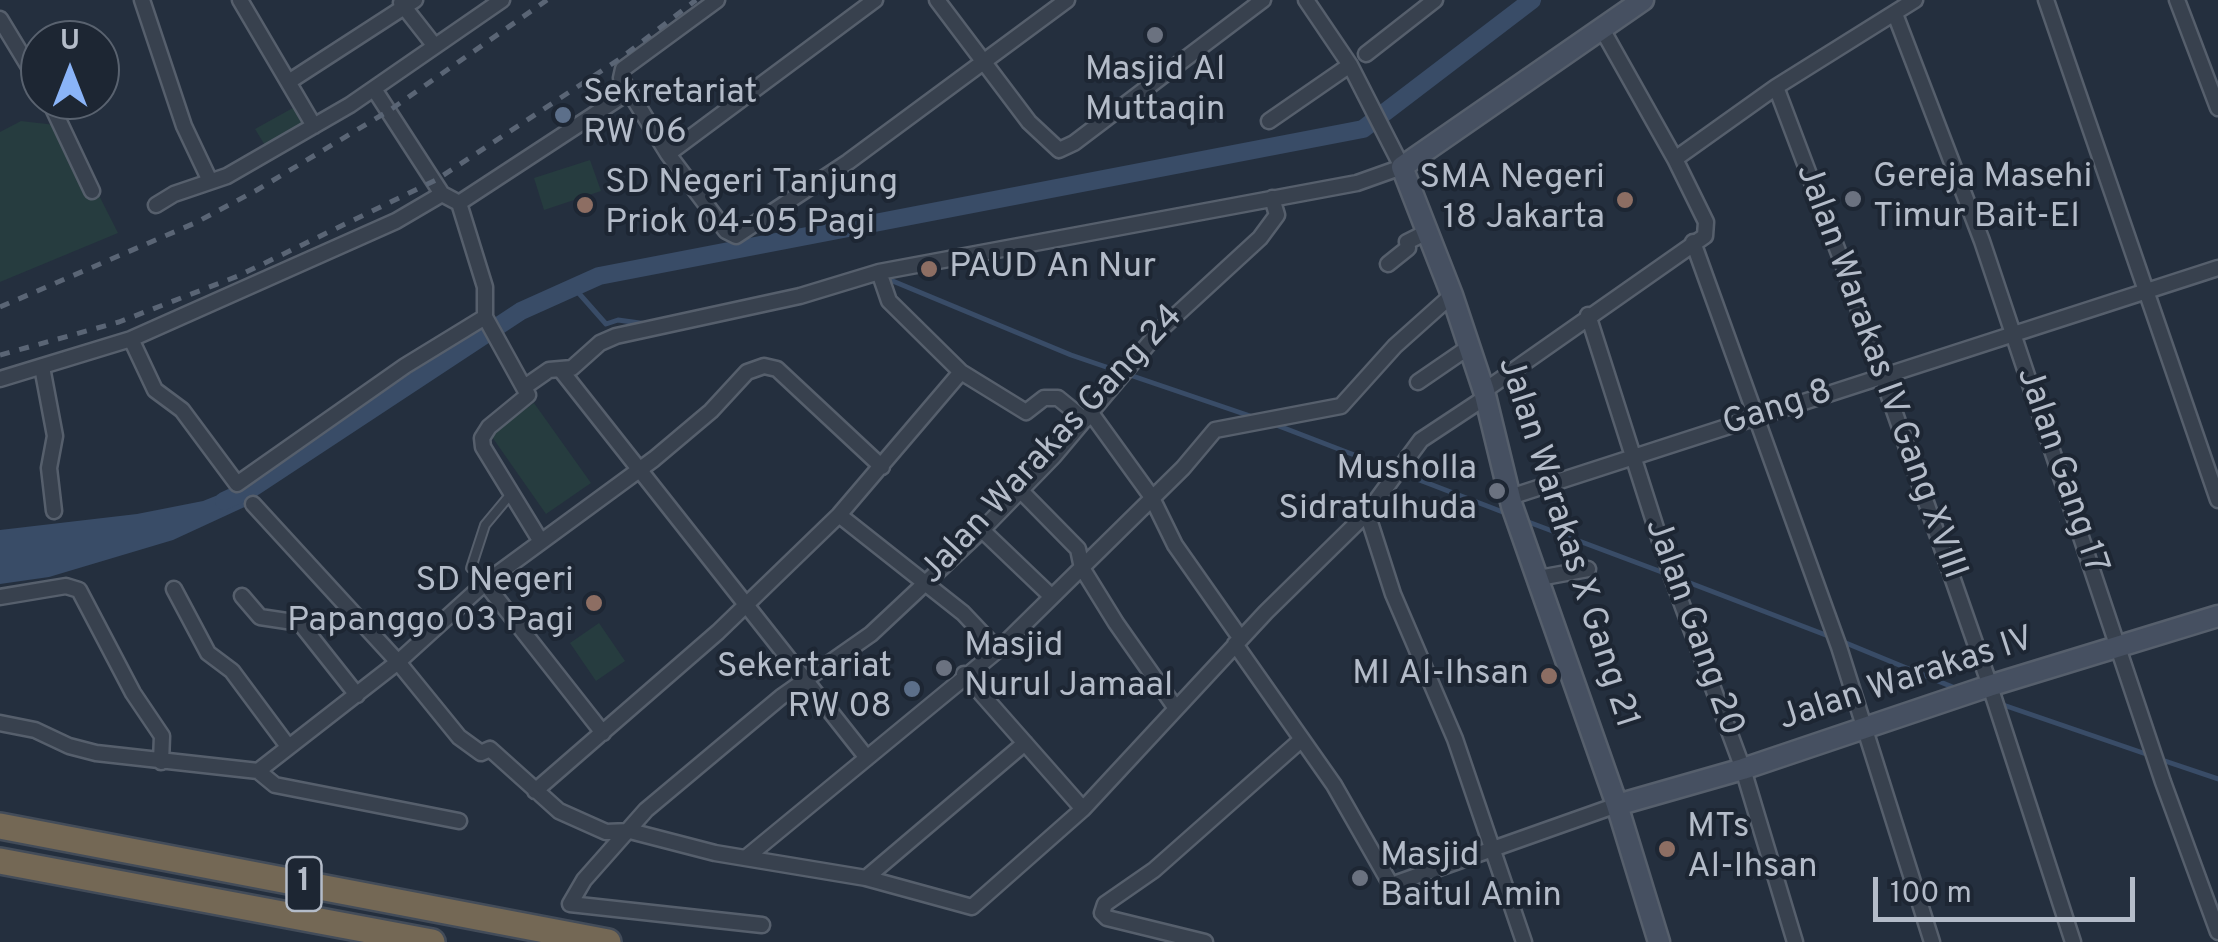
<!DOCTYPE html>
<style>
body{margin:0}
#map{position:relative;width:2218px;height:942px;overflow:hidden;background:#242f3e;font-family:Overpass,sans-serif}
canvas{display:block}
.north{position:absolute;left:20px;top:20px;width:100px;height:100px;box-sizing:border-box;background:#1d2633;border:2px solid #59626f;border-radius:50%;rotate:0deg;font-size:28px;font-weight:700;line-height:40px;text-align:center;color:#b4bcc9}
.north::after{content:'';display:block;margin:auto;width:35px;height:45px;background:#8ab4f8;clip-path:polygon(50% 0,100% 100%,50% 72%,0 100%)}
.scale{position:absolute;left:1873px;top:877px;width:262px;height:45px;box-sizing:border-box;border:5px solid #b4bcc9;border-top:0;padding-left:12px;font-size:30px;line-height:35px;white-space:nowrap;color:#b4bcc9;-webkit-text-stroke:8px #1d2633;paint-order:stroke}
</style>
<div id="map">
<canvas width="2218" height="942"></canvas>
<div class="north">U</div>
<div class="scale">100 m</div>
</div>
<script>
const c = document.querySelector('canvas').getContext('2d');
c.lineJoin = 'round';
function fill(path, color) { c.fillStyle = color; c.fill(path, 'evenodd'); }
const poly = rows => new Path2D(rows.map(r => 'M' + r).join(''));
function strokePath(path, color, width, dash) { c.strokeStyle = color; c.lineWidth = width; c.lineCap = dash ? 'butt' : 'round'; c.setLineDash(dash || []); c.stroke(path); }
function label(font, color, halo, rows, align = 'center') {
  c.font = font + ' Overpass,sans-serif'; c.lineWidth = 8; c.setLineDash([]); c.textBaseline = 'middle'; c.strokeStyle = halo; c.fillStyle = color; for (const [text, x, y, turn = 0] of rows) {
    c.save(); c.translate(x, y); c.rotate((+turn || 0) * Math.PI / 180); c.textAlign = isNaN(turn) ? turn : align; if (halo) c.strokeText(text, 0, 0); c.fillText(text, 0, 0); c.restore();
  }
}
const green = poly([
 [300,104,310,123,266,147,255,129],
 [21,121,64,126,118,233,0,282,0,132],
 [590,160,601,191,544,210,534,178],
 [534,403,591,483,546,514,490,434],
 [599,623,625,661,596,681,570,643]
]);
const water = poly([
 [238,487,251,504,173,540,49,577,0,584,0,530,137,514,203,501]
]);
const stream = poly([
 [883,277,1071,355,1256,418],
 [576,290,606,324,618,320,647,324],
 [1271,423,1508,514],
 [1523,520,1667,574],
 [1677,578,1831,637],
 [1841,641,1955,688],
 [1980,697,2149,755],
 [2159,759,2218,779]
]);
const canal = poly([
 [224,501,254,487,521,311,599,276,1363,129,1532,0]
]);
const lane = poly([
 [471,568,485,525,510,495]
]);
const street = poly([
 [142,0,184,126,210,181],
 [240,0,314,126],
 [717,0,623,69,621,78,668,154,726,231,736,236,848,162,1067,0],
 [937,0,1029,122,1059,150,1074,143,1263,0],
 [2046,0,2218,500],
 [2177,0,2218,108],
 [401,3,434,45],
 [1895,14,1982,241,2163,782,2218,932],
 [0,19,40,85],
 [1366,54,1435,0],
 [290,81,415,0],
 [1776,87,1844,267,1988,680,2073,942],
 [374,89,442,194],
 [49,100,92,191],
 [1269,121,1350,65],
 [668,154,875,0],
 [1675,159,1776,87,1915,0],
 [156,205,174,194,227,176,350,105,502,0],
 [1693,242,1839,647,1932,942],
 [1388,264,1408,248,1407,242,1427,232],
 [879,272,889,301,961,372,1026,412,1044,398,1058,398,1085,420],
 [1588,315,1670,572,1743,769,1795,942],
 [131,339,155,390,182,410,237,484,405,366,485,317],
 [42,367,55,436,49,468,54,511],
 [560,369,867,758],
 [0,379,131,339,396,221,442,194,459,203],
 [1418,382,1469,347],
 [526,386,549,370,572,368,600,343,616,336,800,296,879,272,1357,183,1402,167,1350,65,1306,0],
 [1484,391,1705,236,1706,222,1675,159,1602,29],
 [1091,413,1151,496,1175,545,1241,639],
 [1021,491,1078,549,1082,568,1116,623,1175,707],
 [1510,497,2218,268],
 [253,504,398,662,459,737,481,753,490,749,559,811,606,832,630,831,715,853,866,878,972,907,1083,809,1266,612,1367,513,1421,440,1486,397],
 [1367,513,1393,594,1455,739,1524,942],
 [839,515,963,613,998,650],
 [982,530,1051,596],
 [540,540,483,447,482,438,489,427,528,395,485,317,485,287,459,203,627,93],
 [1539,578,1588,569],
 [485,583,603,733],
 [174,589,208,653,232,671,287,745],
 [242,596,260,617,300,623,357,695],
 [0,597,66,586,79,590,133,693,162,736,161,762],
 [1235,644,1334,785,1391,885,1617,805],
 [964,674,1083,809],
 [0,723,35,730,69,746,96,753,258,771,398,662,485,583,654,459,711,411,747,372,764,366,777,369,882,467],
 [258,771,275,785,459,821],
 [535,791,718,632,839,515,961,372],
 [748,856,998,650,1183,468,1215,430,1341,406,1395,346,1452,295],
 [866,878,1025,743],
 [762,925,570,904,584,880,646,810,781,697,871,634,982,530,1054,456,1161,329,1260,238,1277,215,1272,198],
 [1205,942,1107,918,1102,913,1105,904,1154,870,1301,740]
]);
const secondary = poly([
 [1643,0,1402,167,1452,295,1484,391,1512,506,1617,805,1659,942],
 [1617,805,1743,769,1989,686,2218,616]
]);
const highway = poly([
 [0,826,608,942],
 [0,861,432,942]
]);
const rail = poly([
 [0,307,195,223,257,190,390,110,547,0],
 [0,355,119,322,238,276,436,180,621,58,696,0]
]);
const markers = [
 [1155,35,10,"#6b7280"],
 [563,115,10,"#5c6f8a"],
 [1853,199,10,"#6b7280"],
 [1625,200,10,"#8d6e63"],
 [585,205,10,"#8d6e63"],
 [929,269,10,"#8d6e63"],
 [1497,491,10,"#6b7280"],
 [594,603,10,"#8d6e63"],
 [944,668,10,"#6b7280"],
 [1549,676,10,"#8d6e63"],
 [912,689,10,"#5c6f8a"],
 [1667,849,10,"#8d6e63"],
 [1360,878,10,"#6b7280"]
];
const shields = [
 [304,884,35]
];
const shieldNames = [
 ["1",304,884]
];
const poiNames = [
 ["Masjid Al",1155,72,"center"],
 ["Muttaqin",1155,112,"center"],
 ["Sekretariat",583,95],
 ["RW 06",583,135],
 ["Gereja Masehi",1873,179],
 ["Timur Bait-El",1873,219],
 ["SMA Negeri",1605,180,"right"],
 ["18 Jakarta",1605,220,"right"],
 ["SD Negeri Tanjung",605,185],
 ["Priok 04-05 Pagi",605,225],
 ["PAUD An Nur",949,269],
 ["Musholla",1477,471,"right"],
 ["Sidratulhuda",1477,511,"right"],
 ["SD Negeri",574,583,"right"],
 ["Papanggo 03 Pagi",574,623,"right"],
 ["Masjid",964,648],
 ["Nurul Jamaal",964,688],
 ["Sekertariat",892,669,"right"],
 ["RW 08",892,709,"right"],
 ["MI Al-Ihsan",1529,676,"right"],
 ["MTs",1687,829],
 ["Al-Ihsan",1687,869],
 ["Masjid",1380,858],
 ["Baitul Amin",1380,898]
];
const streetNames = [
 ["Jalan Warakas IV Gang XVIII",1879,372,70],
 ["Gang 8",1778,410,-18],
 ["Jalan Warakas Gang 24",1053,446,-47],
 ["Jalan Gang 17",2060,471,71],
 ["Jalan Warakas X Gang 21",1566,543,72],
 ["Jalan Gang 20",1692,628,70],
 ["Jalan Warakas IV",1907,681,-18]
];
fill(green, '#263c3f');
fill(water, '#394c67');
strokePath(stream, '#394c67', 5);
strokePath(canal, '#394c67', 18);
strokePath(lane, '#565f6c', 12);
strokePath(street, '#565f6c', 19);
strokePath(secondary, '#565f6c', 25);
strokePath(highway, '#434c59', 30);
strokePath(lane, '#38414e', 8);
strokePath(street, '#38414e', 14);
strokePath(secondary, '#465061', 20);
strokePath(highway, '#746855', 25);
strokePath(rail, '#5a6575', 5, [10, 10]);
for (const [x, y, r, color] of markers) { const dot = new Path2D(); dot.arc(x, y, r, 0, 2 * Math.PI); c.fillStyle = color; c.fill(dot); strokePath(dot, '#1d2633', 4); }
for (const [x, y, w] of shields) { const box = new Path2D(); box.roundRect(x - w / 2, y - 27, w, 54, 8); c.fillStyle = '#1d2633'; c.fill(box); strokePath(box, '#b4bcc9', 2.5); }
label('bold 32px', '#b4bcc9', null, shieldNames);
label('35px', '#b4bcc9', '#1d2633', poiNames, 'left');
label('35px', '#b4bcc9', '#1d2633', streetNames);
</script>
